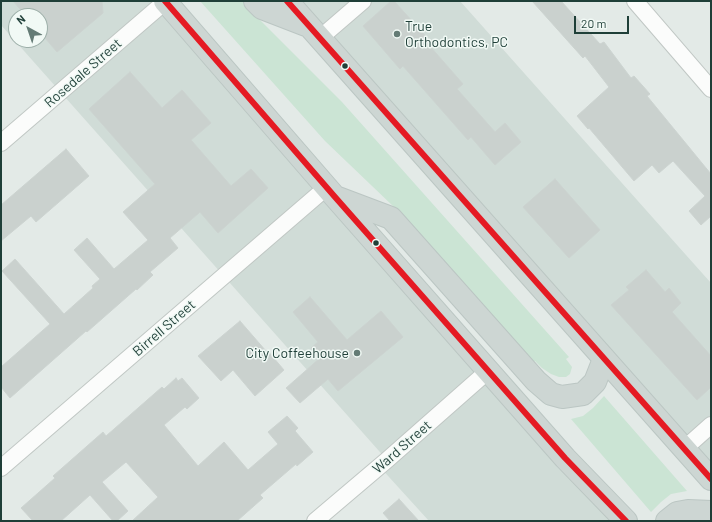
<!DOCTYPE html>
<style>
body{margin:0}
#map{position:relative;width:712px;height:522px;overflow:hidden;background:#e3eae7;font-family:Barlow,sans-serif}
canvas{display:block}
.frame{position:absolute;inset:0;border:2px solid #1f3f38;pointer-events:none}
.north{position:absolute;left:8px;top:8px;width:40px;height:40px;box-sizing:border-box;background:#f1f9f5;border:1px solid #9dafa9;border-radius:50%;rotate:320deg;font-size:11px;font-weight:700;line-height:16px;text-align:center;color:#1f3f38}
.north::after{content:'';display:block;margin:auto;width:14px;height:18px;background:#647b75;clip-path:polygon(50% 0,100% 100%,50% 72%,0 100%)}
.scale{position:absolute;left:574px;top:16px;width:55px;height:18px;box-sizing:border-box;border:2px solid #1f3f38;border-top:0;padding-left:5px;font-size:12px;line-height:14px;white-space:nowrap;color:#1f3f38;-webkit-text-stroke:3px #f1f9f5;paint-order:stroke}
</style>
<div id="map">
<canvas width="712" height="522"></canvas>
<div class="frame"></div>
<div class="north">N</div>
<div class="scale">20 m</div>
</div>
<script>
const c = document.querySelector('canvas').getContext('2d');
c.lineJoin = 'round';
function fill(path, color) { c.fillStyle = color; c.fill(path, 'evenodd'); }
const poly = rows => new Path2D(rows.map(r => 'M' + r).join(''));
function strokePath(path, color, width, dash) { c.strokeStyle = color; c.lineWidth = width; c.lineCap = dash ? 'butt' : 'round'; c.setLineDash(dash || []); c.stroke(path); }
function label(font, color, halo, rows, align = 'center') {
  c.font = font + ' Barlow,sans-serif'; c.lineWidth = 3; c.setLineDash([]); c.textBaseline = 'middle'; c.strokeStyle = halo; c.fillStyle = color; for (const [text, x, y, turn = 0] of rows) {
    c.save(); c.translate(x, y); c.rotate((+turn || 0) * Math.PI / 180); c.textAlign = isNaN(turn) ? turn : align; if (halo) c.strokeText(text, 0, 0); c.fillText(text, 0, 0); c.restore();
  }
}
const built = poly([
 [1,1,165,1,626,521,429,521,379,466,387,460,1,25],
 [16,16,40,16,40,40,16,40],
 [287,1,460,1,686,255,711,283,711,479]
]);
const green = poly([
 [200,1,243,1,261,21,342,102,569,357,566,359,572,367,570,374,566,377,559,377,551,374,542,368,535,361,532,364,394,207,325,141],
 [604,396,687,491,671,494,661,502,651,512,571,419,583,416,593,408]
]);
const building = poly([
 [13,1,102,1,103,13,57,52,40,32,40,16,26,16,13,1],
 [391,1,394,1,431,42,428,44,463,84,457,89,495,132,505,123,521,142,495,165,471,137,468,140,403,66,400,69,363,26,391,1],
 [532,1,561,1,600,44,604,42,631,78,634,76,650,94,647,96,711,174,711,216,701,225,689,211,705,196,673,161,659,173,652,165,634,181,589,128,588,129,577,116,609,87,585,56,583,58,532,1],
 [130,72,162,108,182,90,211,123,191,140,231,186,251,169,268,188,218,233,200,212,170,238,178,248,150,272,153,275,137,290,136,289,87,332,86,331,10,398,1,387,1,367,50,324,2,271,15,259,64,314,93,288,92,286,100,279,74,250,87,238,114,269,148,240,123,212,155,184,89,109,130,72],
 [66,149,89,176,36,222,31,216,1,241,1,205,66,149],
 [555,179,600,230,569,258,523,207,555,179],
 [646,270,665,292,669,288,681,303,672,312,711,356,711,387,697,400,611,305,629,290,626,287,646,270],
 [310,297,347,340,381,311,403,337,338,391,328,379,300,403,286,388,320,358,311,348,318,342,293,312,310,297],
 [240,321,266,351,267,350,284,370,255,396,233,370,221,381,198,356,240,321],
 [176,378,178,381,182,378,199,398,187,409,185,407,164,425,198,466,224,442,248,470,278,444,268,432,287,416,298,428,295,431,313,452,297,466,296,464,260,495,263,498,237,521,132,521,158,497,126,462,102,482,128,511,117,521,113,521,90,495,61,521,33,521,21,508,55,478,53,476,103,432,106,436,162,387,164,389,176,378],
 [399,499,419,521,390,521,383,513,399,499]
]);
const minor = poly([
 [635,1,711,89],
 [320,38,363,1],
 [1,143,166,1],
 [684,449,711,425],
 [1,468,327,187],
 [315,521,387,460,488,371]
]);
const primary = poly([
 [165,1,335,197,565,458,626,521],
 [255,1,262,8,306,25],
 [287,1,711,479],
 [338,198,391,218,536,381,551,394,562,397,583,394,595,382,604,359],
 [667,521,677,513,688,511,711,512]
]);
const bus1 = poly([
 [165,1,335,197,565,458,626,521],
 [287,1,711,479]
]);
const markers = [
 [397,34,4,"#647b75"],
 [345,66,3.5,"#1f3f38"],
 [376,243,3.5,"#1f3f38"],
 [357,353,4,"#647b75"]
];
const poiNames = [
 ["True",405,26],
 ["Orthodontics, PC",405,42],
 ["City Coffeehouse",349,353,"right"]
];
const streetNames = [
 ["Rosedale Street",83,73,-41],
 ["Birrell Street",164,328,-41],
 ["Ward Street",402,447,-41]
];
fill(built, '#d0dcd7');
fill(green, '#cbe4d4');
fill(building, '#cad1ce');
strokePath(building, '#ccd3d0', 1);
strokePath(minor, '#c0c7c4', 18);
strokePath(primary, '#bbc6c3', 24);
strokePath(minor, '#fbfcfb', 16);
strokePath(primary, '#cdd6d3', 22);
strokePath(bus1, '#e51a23', 6);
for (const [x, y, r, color] of markers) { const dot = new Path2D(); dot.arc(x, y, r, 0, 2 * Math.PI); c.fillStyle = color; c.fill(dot); strokePath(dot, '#f1f9f5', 1.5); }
label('14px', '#1f3f38', '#f1f9f5', poiNames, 'left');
label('14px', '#1f3f38', '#f1f9f5', streetNames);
</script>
